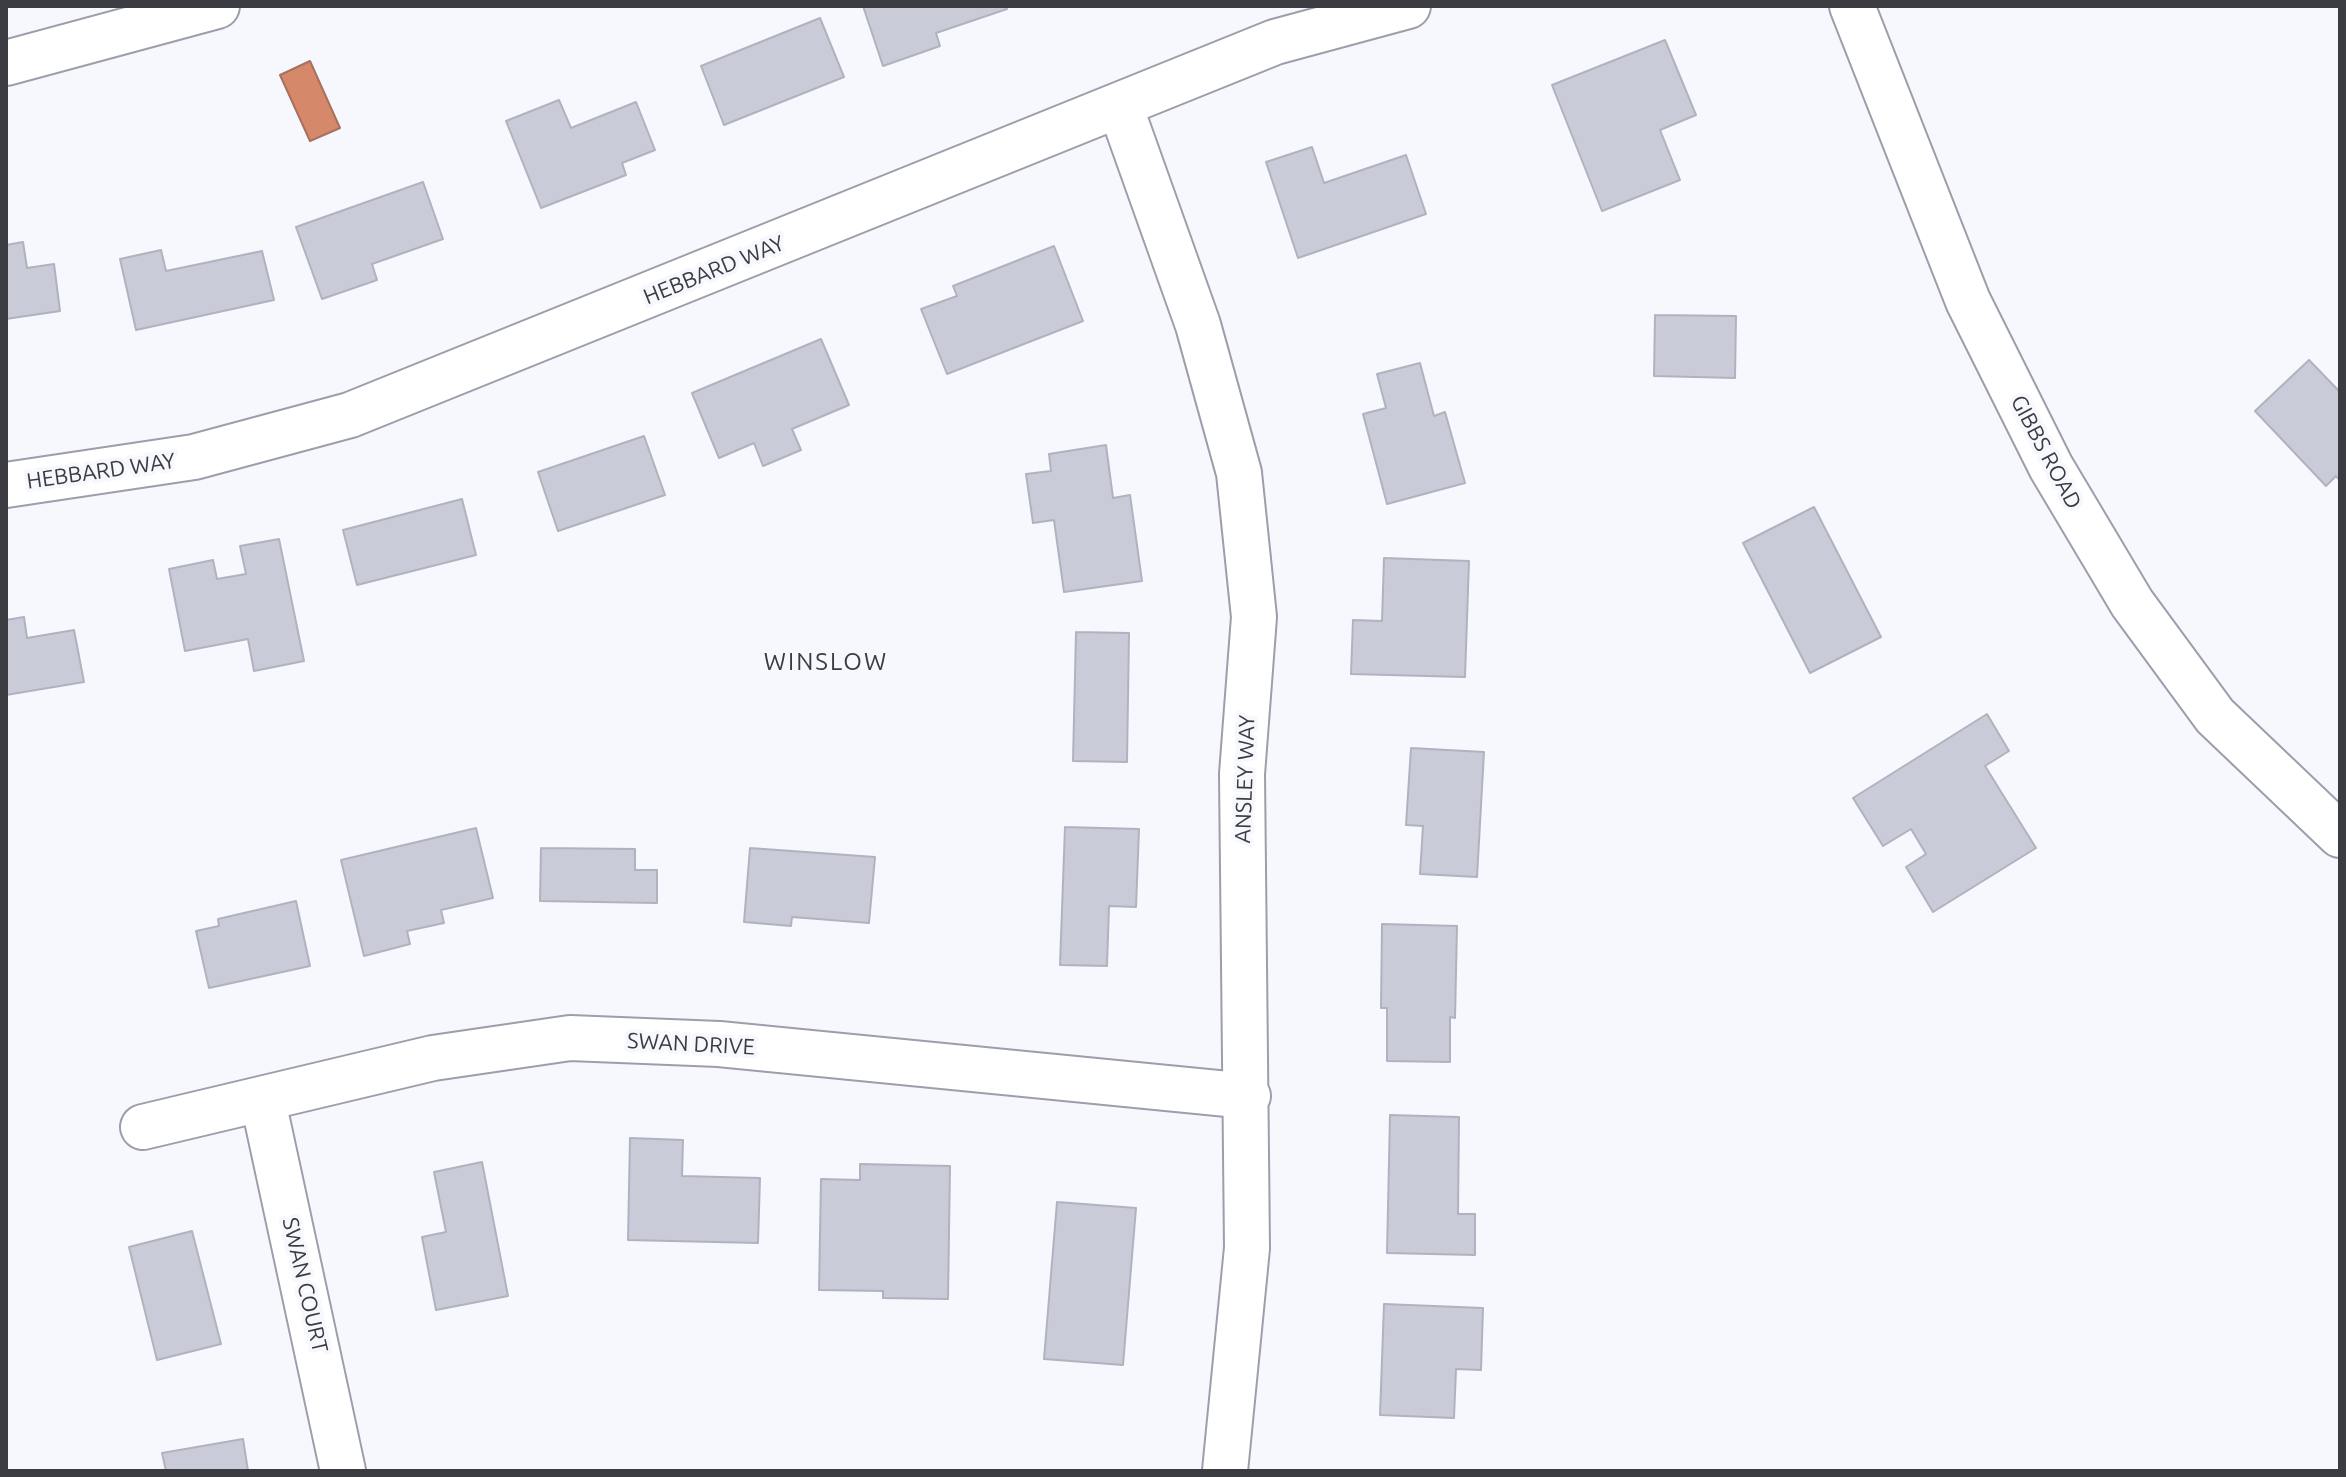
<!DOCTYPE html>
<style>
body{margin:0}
#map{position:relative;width:2346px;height:1477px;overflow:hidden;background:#f7f8fd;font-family:Ubuntu,sans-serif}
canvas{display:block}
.frame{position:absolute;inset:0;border:8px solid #3b3c41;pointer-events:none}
</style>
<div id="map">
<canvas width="2346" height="1477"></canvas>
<div class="frame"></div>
</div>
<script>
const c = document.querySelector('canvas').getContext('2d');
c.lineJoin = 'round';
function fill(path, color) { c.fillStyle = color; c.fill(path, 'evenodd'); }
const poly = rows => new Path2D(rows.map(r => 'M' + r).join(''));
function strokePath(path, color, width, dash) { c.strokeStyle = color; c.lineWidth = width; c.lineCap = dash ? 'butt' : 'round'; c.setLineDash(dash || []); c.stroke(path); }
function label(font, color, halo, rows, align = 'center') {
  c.font = font + ' Ubuntu,sans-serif'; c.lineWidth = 8; c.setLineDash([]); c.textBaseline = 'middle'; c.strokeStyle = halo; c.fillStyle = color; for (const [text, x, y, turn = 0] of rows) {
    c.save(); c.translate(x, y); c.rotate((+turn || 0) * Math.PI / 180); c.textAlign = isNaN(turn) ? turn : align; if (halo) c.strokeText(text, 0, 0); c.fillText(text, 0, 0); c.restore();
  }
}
const water = poly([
 [310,61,340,128,310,141,280,75,310,61]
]);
const building = poly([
 [863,6,1006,6,1007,9,936,33,940,46,883,66,863,6],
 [820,18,844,77,724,125,701,66,820,18],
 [1665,40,1696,115,1660,130,1680,180,1602,211,1552,85,1665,40],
 [559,100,571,128,636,102,655,150,622,163,626,175,541,208,506,121,559,100],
 [1312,147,1324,183,1406,155,1426,214,1298,258,1266,162,1312,147],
 [423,182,443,239,372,264,377,280,322,299,296,227,423,182],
 [23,242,27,268,54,264,60,311,6,319,6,245,23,242],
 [1054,246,1083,321,947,374,921,309,957,296,953,286,1054,246],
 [161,250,166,271,262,251,274,300,136,330,120,259,161,250],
 [1655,315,1736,316,1735,378,1654,376,1655,315],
 [821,339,849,405,792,429,801,450,763,466,754,443,719,458,692,393,821,339],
 [2309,360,2340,392,2340,481,2336,476,2326,486,2255,411,2309,360],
 [1420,363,1434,416,1445,412,1465,483,1387,504,1363,414,1386,408,1377,374,1420,363],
 [644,436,665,495,558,531,538,472,644,436],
 [1106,445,1113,498,1130,495,1142,581,1064,592,1054,520,1033,523,1026,474,1051,471,1049,454,1106,445],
 [462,499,476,555,357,585,343,530,462,499],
 [1814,507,1881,637,1810,673,1743,543,1814,507],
 [279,539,304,661,254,671,248,639,185,651,169,569,213,560,217,579,246,574,240,546,279,539],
 [1384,558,1469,561,1465,677,1351,674,1353,620,1382,621,1384,558],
 [24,617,27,638,74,630,84,682,6,695,6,620,24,617],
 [1076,632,1129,633,1127,762,1073,761,1076,632],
 [1987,714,2009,751,1985,766,2036,848,1933,912,1906,867,1926,854,1911,829,1883,846,1853,798,1987,714],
 [1411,748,1484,752,1477,877,1420,874,1423,826,1406,825,1411,748],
 [1065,827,1139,829,1136,907,1109,906,1107,966,1060,965,1065,827],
 [476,828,493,898,441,910,444,923,407,931,410,944,364,956,341,860,476,828],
 [541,848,635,849,635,870,657,870,657,903,540,901,541,848],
 [750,848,875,857,869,923,792,917,791,926,744,922,750,848],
 [296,901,310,966,209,988,196,931,219,926,218,919,296,901],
 [1382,924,1457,926,1455,1018,1450,1017,1450,1062,1387,1061,1387,1008,1381,1008,1382,924],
 [1390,1115,1459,1117,1458,1214,1475,1214,1475,1255,1387,1253,1390,1115],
 [630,1138,683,1140,682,1176,760,1178,758,1243,628,1240,630,1138],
 [482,1162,508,1296,436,1310,422,1237,446,1232,434,1172,482,1162],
 [860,1164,950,1166,948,1299,883,1298,883,1291,819,1290,821,1179,860,1180,860,1164],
 [1057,1202,1136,1208,1123,1365,1044,1359,1057,1202],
 [192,1231,221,1344,157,1360,129,1247,192,1231],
 [1384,1304,1483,1308,1481,1370,1456,1369,1454,1418,1380,1415,1384,1304],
 [243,1439,248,1471,166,1471,162,1453,243,1439]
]);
const minor = poly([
 [1852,6,1968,301,2051,467,2132,603,2215,716,2340,835],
 [6,63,217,6],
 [1120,106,1198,325,1239,473,1254,617,1242,774,1247,1248,1225,1471],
 [6,485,194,457,350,415,1275,42,1408,6],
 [263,1101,343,1471],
 [143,1127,433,1058,570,1038,719,1044,1248,1096]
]);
const streetNames = [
 ["HEBBARD WAY",714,270,-22],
 ["GIBBS ROAD",2046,452,62],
 ["HEBBARD WAY",101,471,-8],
 ["ANSLEY WAY",1245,779,-88],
 ["SWAN DRIVE",691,1044,3],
 ["SWAN COURT",305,1285,77]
];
const neighbourhoodNames = [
 ["WINSLOW",826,662]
];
fill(water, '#d6886b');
strokePath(water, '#a8715e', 2);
fill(building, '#c9cbd8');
strokePath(building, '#b0b2bf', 2);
strokePath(minor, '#9c9eab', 48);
strokePath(minor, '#fff', 44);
label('22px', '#3b3c41', '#f7f8fd', streetNames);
c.letterSpacing = '2px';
label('24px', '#3b3c41', '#f7f8fd', neighbourhoodNames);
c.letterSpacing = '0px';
</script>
